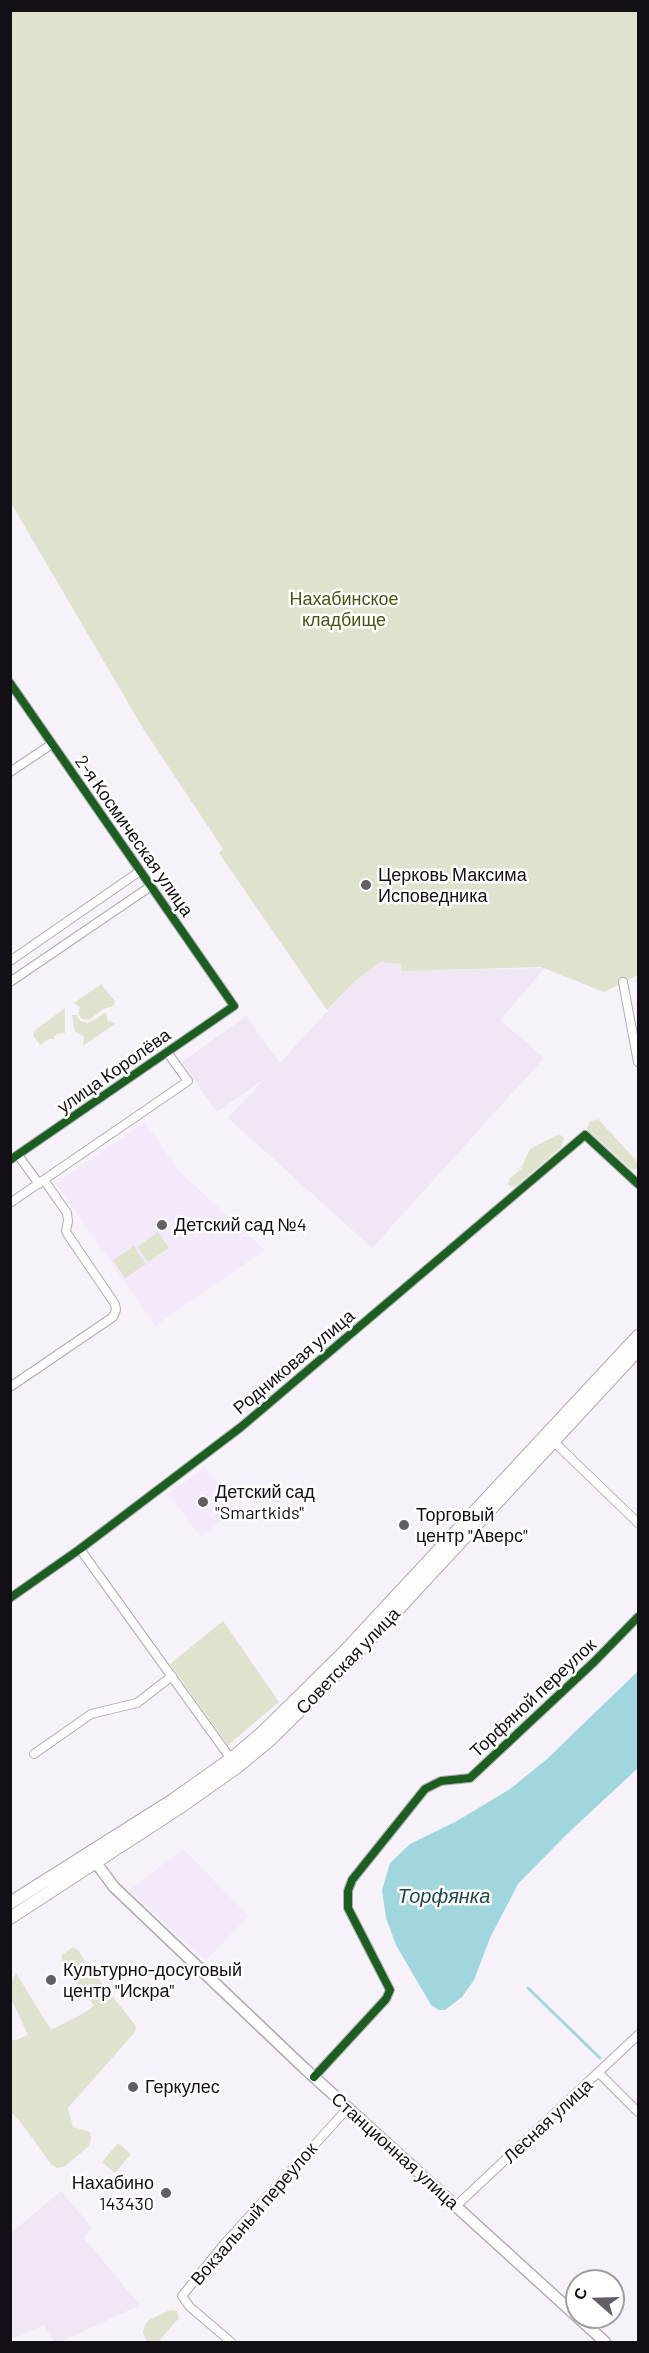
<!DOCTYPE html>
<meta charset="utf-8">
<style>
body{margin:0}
#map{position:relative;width:649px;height:2353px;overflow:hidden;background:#f7f2fa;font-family:Barlow,sans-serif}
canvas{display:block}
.frame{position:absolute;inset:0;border:12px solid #140f17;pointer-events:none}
.north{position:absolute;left:565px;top:2269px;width:60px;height:60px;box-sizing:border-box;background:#fff;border:2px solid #a19fa2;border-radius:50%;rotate:290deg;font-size:16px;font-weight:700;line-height:24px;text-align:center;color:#140f17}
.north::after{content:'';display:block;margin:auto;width:21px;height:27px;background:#635e66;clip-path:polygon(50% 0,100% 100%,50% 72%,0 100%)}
</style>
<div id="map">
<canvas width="649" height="2353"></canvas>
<div class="frame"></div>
<div class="north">С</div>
</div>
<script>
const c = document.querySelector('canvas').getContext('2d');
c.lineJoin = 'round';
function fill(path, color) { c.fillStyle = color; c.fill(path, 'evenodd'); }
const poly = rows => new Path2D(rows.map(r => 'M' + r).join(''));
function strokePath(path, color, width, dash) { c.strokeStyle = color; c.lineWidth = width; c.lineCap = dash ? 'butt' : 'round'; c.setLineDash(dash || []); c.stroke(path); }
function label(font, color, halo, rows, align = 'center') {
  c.font = font + ' Barlow,sans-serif'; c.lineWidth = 5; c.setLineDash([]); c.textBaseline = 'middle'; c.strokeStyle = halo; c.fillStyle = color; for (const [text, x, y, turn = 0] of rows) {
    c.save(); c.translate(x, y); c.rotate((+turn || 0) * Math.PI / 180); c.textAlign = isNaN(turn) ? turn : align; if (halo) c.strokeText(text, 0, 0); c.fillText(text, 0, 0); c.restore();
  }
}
const built = poly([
 [145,1122,178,1170,265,1250,155,1326,56,1183],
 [205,1467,237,1509,201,1537,168,1494],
 [183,1849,249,1916,205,1961,129,1890]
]);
const industrial = poly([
 [380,962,401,964,401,971,545,968,500,1020,544,1058,372,1248,228,1118,263,1080,217,1112,182,1062,246,1016,280,1063,354,982],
 [61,2191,92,2228,83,2237,140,2305,60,2342,54,2342,44,2325,11,2339,11,2233]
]);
const green = poly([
 [10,11,638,11,638,975,604,992,541,967,401,971,401,964,380,962,354,982,327,1010,219,853,223,849,144,730,11,503],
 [101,984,115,1001,114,1006,103,1009,89,1020,82,1019,78,1014,80,1007,74,1003],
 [65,1008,65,1033,56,1034,54,1039,49,1039,40,1045,33,1035,34,1031],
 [104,1013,106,1013,108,1021,116,1023,83,1046,84,1036,75,1032,72,1015,76,1015,80,1021,88,1023,96,1019],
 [598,1119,635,1159,638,1165,637,1169,632,1170,587,1129,589,1122],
 [559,1134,564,1138,561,1147,515,1187,508,1185,510,1178,521,1169,530,1149],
 [158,1232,169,1248,148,1262,137,1247],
 [134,1246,146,1264,125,1278,113,1260],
 [223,1621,279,1702,228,1745,170,1664],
 [73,1947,79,1951,86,1963,136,2026,135,2032,68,2108,73,2127,90,2132,91,2139,89,2146,64,2167,57,2168,51,2164,19,2120,11,2112,11,2040,16,2040,28,2035,11,1998,11,1982,16,1973,51,2030,84,2013,94,2006,62,1962,62,1955],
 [118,2143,131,2154,115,2173,102,2162],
 [170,2310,177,2311,179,2318,158,2342,147,2342,143,2332,145,2325,149,2320]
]);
const water = poly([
 [638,1671,638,1768,567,1834,518,1884,490,1938,474,1980,462,1997,445,2010,439,2010,431,2005,396,1945,386,1918,382,1890,390,1863,410,1844,457,1821,510,1789,547,1759]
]);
const stream = poly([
 [528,1988,600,2058]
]);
const minor = poly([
 [10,683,234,1006,10,1160],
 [10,772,52,744],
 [10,961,140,871],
 [10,982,151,886],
 [623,982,638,1062],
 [18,1155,39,1184],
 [10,1203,188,1081,167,1052],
 [10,1387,113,1317,116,1310,115,1304,68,1235,66,1231,68,1221,67,1213,44,1180],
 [552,1440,638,1523],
 [80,1549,231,1759],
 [10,1598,80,1549,241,1427,585,1135,638,1184],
 [34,1754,91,1714,137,1703,172,1676],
 [599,2073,638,2112],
 [314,2077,386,1999,390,1990,348,1908,348,1891,352,1880,425,1789,441,1781,470,1778,594,1662,638,1617],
 [456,2206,638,2035],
 [231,2342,190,2307,182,2296,225,2243,348,2108]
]);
const secondary = poly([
 [91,1856,114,1887,303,2067,605,2342]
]);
const primary = poly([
 [10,1903,173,1800,231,1759,263,1732,343,1653,638,1336],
 [10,1918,179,1808,237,1767,271,1739,354,1657,638,1350]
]);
const cycleway = poly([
 [10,683,234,1006,10,1160],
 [10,1598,80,1549,241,1427,585,1135,638,1184],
 [314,2077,386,1999,390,1990,348,1908,348,1891,352,1880,425,1789,441,1781,470,1778,594,1662,638,1617]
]);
const markers = [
 [366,885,6,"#635e66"],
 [162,1225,6,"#635e66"],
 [203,1502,6,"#635e66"],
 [404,1525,6,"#635e66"],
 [51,1980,6,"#635e66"],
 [133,2087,6,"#635e66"],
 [166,2193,6,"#635e66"]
];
const parkNames = [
 ["Нахабинское",344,599],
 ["кладбище",344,620]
];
const streetNames = [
 ["2-я Космическая улица",134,836,55],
 ["улица Королёва",114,1071,-35],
 ["Родниковая улица",294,1362,-40],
 ["Советская улица",348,1661,-46],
 ["Торфяной переулок",533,1698,-43],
 ["Лесная улица",548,2121,-43],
 ["Станционная улица",395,2151,42],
 ["Вокзальный переулок",254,2214,-49]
];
const poiNames = [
 ["Церковь Максима",378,875],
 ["Исповедника",378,896],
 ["Детский сад №4",174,1225],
 ["Детский сад",215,1492],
 ["\"Smartkids\"",215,1513],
 ["Торговый",416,1515],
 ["центр \"Аверс\"",416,1536],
 ["Культурно-досуговый",63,1970],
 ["центр \"Искра\"",63,1991],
 ["Геркулес",145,2087],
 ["Нахабино",154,2183,"right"],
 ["143430",154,2204,"right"]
];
const waterNames = [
 ["Торфянка",444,1896]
];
fill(built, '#f4e9fb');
fill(industrial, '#f0e6f4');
fill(green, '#dfe2cd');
fill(water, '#a0d7df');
strokePath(stream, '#a0d7df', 3);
strokePath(minor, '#b1acb4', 10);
strokePath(secondary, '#b1acb4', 13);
strokePath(primary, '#b1acb4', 14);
strokePath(minor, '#fefdfe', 8);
strokePath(secondary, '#fefdfe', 10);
strokePath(primary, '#fefdfe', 12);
strokePath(cycleway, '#1b5e20', 8);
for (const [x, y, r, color] of markers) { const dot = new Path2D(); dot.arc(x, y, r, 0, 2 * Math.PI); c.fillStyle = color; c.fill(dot); strokePath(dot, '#fff', 2); }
label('18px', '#4c5411', '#fff', parkNames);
label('18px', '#140f17', '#fff', streetNames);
label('18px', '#140f17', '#fff', poiNames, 'left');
label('italic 20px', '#20474b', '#fff', waterNames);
</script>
